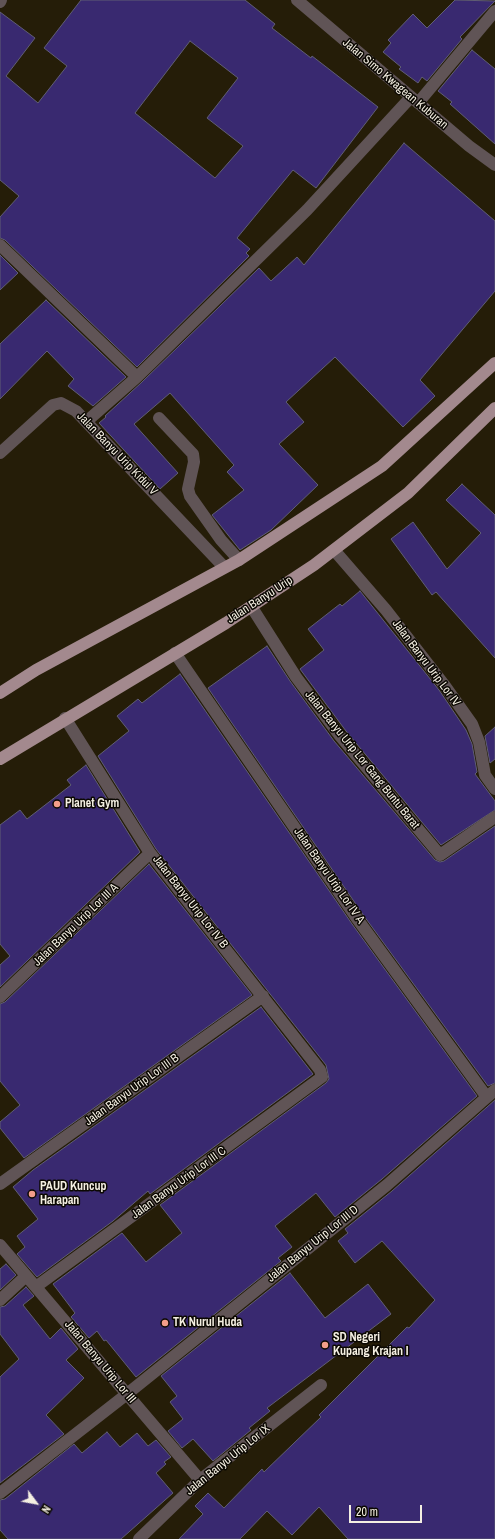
<!DOCTYPE html>
<style>
body{margin:0}
#map{position:relative;width:495px;height:1539px;overflow:hidden;background:#251d08;font-family:"Archivo Narrow",sans-serif}
canvas{display:block}
.north{position:absolute;left:16px;top:1483px;width:40px;height:40px;-webkit-text-stroke:3px #0b0802;paint-order:stroke;rotate:122deg;font-size:11px;font-weight:700;line-height:16px;text-align:center;color:#f4efe2}
.north::after{content:'';display:block;margin:auto;width:14px;height:18px;background:#f4efe2;clip-path:polygon(50% 0,100% 100%,50% 72%,0 100%)}
.scale{position:absolute;left:349px;top:1505px;width:73px;height:18px;box-sizing:border-box;border:2px solid #f4efe2;border-top:0;padding-left:5px;font-size:12px;line-height:14px;white-space:nowrap;color:#f4efe2;-webkit-text-stroke:3px #0b0802;paint-order:stroke}
</style>
<div id="map">
<canvas width="495" height="1539"></canvas>
<div class="north">N</div>
<div class="scale">20 m</div>
</div>
<script>
const c = document.querySelector('canvas').getContext('2d');
c.lineJoin = 'round';
function fill(path, color) { c.fillStyle = color; c.fill(path, 'evenodd'); }
const poly = rows => new Path2D(rows.map(r => 'M' + r).join(''));
function strokePath(path, color, width, dash) { c.strokeStyle = color; c.lineWidth = width; c.lineCap = dash ? 'butt' : 'round'; c.setLineDash(dash || []); c.stroke(path); }
function label(font, color, halo, rows, align = 'center') {
  c.font = font + ' "Archivo Narrow",sans-serif'; c.lineWidth = 3; c.setLineDash([]); c.textBaseline = 'middle'; c.strokeStyle = halo; c.fillStyle = color; for (const [text, x, y, turn = 0] of rows) {
    c.save(); c.translate(x, y); c.rotate((+turn || 0) * Math.PI / 180); c.textAlign = isNaN(turn) ? turn : align; if (halo) c.strokeText(text, 0, 0); c.fillText(text, 0, 0); c.restore();
  }
}
const building = poly([
 [81,0,245,0,275,24,272,28,311,58,312,56,378,107,316,188,293,170,237,238,250,249,246,253,249,256,137,367,5,240,0,238,0,217,19,196,0,180,0,12,35,38,6,76,38,103,67,66,44,48,81,0],
 [190,41,238,78,207,118,243,146,215,178,135,113,190,41],
 [455,0,495,1,460,37,462,39,427,81,422,77,418,83,399,69,401,67,383,52,391,43,388,40,413,14,427,28,455,0],
 [472,50,495,69,495,144,450,104,452,102,438,91,472,50],
 [404,143,495,221,495,291,420,380,435,396,403,427,335,357,286,402,304,422,279,444,318,485,271,530,240,550,212,515,244,490,227,472,234,465,170,393,134,424,178,473,160,489,99,423,106,417,105,416,142,382,259,268,271,281,297,257,304,265,404,143],
 [0,255,18,273,0,290,0,255],
 [46,300,126,377,93,406,68,386,74,379,47,351,0,399,0,344,46,300],
 [462,484,495,515,495,658,436,592,432,595,391,539,413,522,447,569,481,533,446,500,462,484],
 [360,591,439,690,466,730,472,744,477,772,475,774,495,801,495,810,441,845,346,731,300,669,324,650,308,629,340,604,342,606,360,591],
 [267,646,290,681,334,741,435,860,440,862,444,861,495,826,495,1083,488,1086,364,916,208,688,267,646],
 [180,674,352,924,477,1096,382,1179,335,1217,316,1193,275,1226,292,1247,278,1258,281,1261,136,1377,106,1340,104,1341,97,1331,89,1338,71,1317,75,1313,53,1284,122,1233,146,1262,182,1233,160,1205,326,1083,329,1079,326,1065,156,849,98,756,129,731,117,716,138,699,142,703,180,674],
 [495,727,495,759,490,763,485,736,495,727],
 [86,765,140,852,0,987,0,965,10,956,0,944,0,825,20,810,27,819,71,785,67,780,86,765],
 [149,864,252,995,24,1158,0,1128,0,1122,20,1105,0,1081,0,1004,5,1002,149,864],
 [261,1007,313,1074,150,1194,148,1191,113,1221,37,1277,17,1254,25,1247,17,1236,38,1219,13,1187,33,1170,261,1007],
 [495,1100,495,1539,348,1539,319,1507,292,1535,267,1511,240,1539,179,1539,203,1514,195,1506,208,1493,224,1508,262,1469,264,1472,293,1444,321,1417,319,1415,407,1327,409,1328,435,1300,382,1241,355,1263,338,1241,348,1233,345,1229,392,1191,495,1100],
 [6,1264,16,1275,0,1290,0,1269,6,1264],
 [290,1273,325,1318,368,1284,391,1314,267,1408,270,1411,249,1428,251,1430,213,1461,193,1439,182,1448,168,1431,183,1419,170,1402,177,1396,161,1376,290,1273],
 [26,1287,34,1296,23,1305,50,1339,61,1328,78,1349,66,1360,84,1378,46,1415,64,1434,0,1483,0,1377,19,1359,0,1334,0,1307,5,1306,26,1287],
 [107,1432,120,1447,137,1433,148,1446,156,1440,171,1457,164,1462,166,1464,156,1473,173,1493,121,1539,8,1539,0,1530,0,1500,5,1499,74,1444,82,1453,107,1432]
]);
const minor = poly([
 [297,0,469,146,495,165],
 [0,2,1,0],
 [418,103,495,11],
 [0,245,137,377],
 [159,418,193,454,194,462,188,489,190,496,221,540,239,560],
 [87,421,137,377,307,210,411,97],
 [0,453,53,405,61,403,76,411,224,567],
 [334,550,386,610,445,686,472,724,479,742,485,775,495,789],
 [251,606,296,677,340,736,440,855,495,817],
 [175,653,358,920,486,1096],
 [0,997,150,853],
 [0,1184,263,996],
 [0,1245,200,1480],
 [37,1286,322,1077,320,1070,150,853,65,718],
 [0,1300,26,1276],
 [0,1493,127,1394,387,1185,495,1090],
 [139,1539,200,1480,321,1385]
]);
const major = poly([
 [0,693,36,670,239,560,382,466,495,363],
 [0,759,226,623,314,565,408,493,495,408]
]);
const markers = [
 [57,804,4,"#f49e8a"],
 [32,1194,4,"#f49e8a"],
 [165,1323,4,"#f49e8a"],
 [325,1345,4,"#f49e8a"]
];
const streetNames = [
 ["Jalan Simo Kwagean Kuburan",395,84,40],
 ["Jalan Banyu Urip Kidul V",117,454,46],
 ["Jalan Banyu Urip",260,600,-33],
 ["Jalan Banyu Urip Lor IV",426,663,53],
 ["Jalan Banyu Urip Lor Gang Buntu Barat",362,760,51],
 ["Jalan Banyu Urip Lor IV A",329,876,55],
 ["Jalan Banyu Urip Lor IV B",190,902,52],
 ["Jalan Banyu Urip Lor III A",76,925,-44],
 ["Jalan Banyu Urip Lor III B",132,1090,-36],
 ["Jalan Banyu Urip Lor III C",179,1183,-36],
 ["Jalan Banyu Urip Lor III D",313,1244,-39],
 ["Jalan Banyu Urip Lor III",100,1362,50],
 ["Jalan Banyu Urip Lor IX",228,1460,-39]
];
const poiNames = [
 ["Planet Gym",65,804],
 ["PAUD Kuncup",40,1187],
 ["Harapan",40,1201],
 ["TK Nurul Huda",173,1323],
 ["SD Negeri",333,1338],
 ["Kupang Krajan I",333,1352]
];
fill(building, '#392970');
strokePath(building, '#605e75', 1);
strokePath(minor, '#605456', 12);
strokePath(major, '#a3898e', 12);
for (const [x, y, r, color] of markers) { const dot = new Path2D(); dot.arc(x, y, r, 0, 2 * Math.PI); c.fillStyle = color; c.fill(dot); strokePath(dot, '#0b0802', 1.5); }
label('12px', '#f4efe2', '#0b0802', streetNames);
label('bold 12px', '#f4efe2', '#0b0802', poiNames, 'left');
</script>
